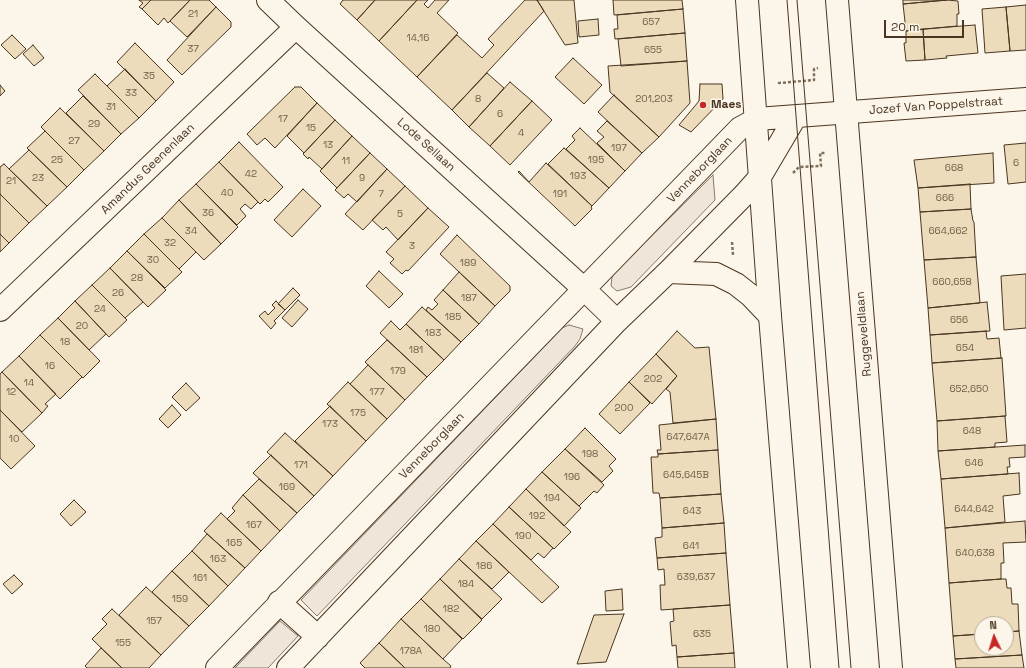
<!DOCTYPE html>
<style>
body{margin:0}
#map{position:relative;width:1026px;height:668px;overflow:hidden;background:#fbf6e9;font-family:"Space Grotesk",sans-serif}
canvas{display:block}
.north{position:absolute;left:974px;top:616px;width:40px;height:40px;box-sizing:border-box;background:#fbf6e9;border:1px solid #b4a999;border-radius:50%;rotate:356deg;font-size:11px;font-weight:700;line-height:16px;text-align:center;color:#4a3520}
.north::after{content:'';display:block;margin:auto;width:14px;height:18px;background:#c62828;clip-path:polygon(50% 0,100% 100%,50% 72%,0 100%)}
.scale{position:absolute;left:884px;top:20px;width:80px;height:18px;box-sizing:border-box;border:2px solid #4a3520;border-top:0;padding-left:5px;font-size:12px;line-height:14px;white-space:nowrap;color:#4a3520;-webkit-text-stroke:3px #fbf6e9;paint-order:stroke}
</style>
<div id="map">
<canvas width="1026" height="668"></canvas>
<div class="north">N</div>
<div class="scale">20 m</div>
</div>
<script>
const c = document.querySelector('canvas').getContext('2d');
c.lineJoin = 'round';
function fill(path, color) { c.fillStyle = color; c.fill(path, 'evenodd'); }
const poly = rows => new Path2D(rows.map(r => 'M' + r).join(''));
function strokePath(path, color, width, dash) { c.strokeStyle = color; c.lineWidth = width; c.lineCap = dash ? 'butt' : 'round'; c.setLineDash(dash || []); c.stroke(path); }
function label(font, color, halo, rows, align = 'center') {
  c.font = font + ' "Space Grotesk",sans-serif'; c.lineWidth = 3; c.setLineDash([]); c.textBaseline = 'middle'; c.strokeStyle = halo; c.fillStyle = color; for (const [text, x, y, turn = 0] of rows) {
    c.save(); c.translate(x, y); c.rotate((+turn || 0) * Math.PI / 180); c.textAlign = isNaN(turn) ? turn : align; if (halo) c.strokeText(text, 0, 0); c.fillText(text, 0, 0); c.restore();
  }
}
const green = poly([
 [713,175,715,200,631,287,617,291,611,286,612,277,615,272,713,175],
 [569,325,583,329,580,339,575,346,317,616,301,600,562,328,569,325],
 [280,621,298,636,268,668,235,668,280,621]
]);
const building = poly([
 [139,0,151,0,142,9,139,7,143,3,139,0],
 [151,0,190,0,168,23,164,18,158,25,142,9,151,0],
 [190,0,209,0,216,7,187,37,170,21,190,0],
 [343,0,375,0,357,20,340,4,343,0],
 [375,0,417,0,379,41,357,20,375,0],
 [417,0,428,0,424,4,428,8,435,0,449,0,437,13,458,33,417,77,379,41,417,0],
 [525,0,537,0,544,11,452,110,417,77,457,35,482,58,494,45,488,39,525,0],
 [537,0,574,0,578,43,565,45,537,0],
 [613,0,682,0,683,9,614,15,613,0],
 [903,0,947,0,903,4,903,0],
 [947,0,958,1,959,14,957,14,957,26,906,31,903,4,947,0],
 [1026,5,1026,50,1010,51,1006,7,1026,5],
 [216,7,231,22,231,27,182,75,167,60,216,7],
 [1006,7,1010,51,985,53,982,9,1006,7],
 [683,9,685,33,615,39,614,29,618,29,617,15,683,9],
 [598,19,599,35,579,37,578,21,598,19],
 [975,25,978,53,946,56,947,58,925,60,923,29,975,25],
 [923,29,925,60,906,61,904,43,906,43,906,31,923,29],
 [685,33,687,61,621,66,618,39,685,33],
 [12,35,26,49,15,59,1,45,12,35],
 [135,43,174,82,156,101,117,62,135,43],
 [33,45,44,58,34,66,23,54,33,45],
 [573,58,602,85,584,104,555,77,573,58],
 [687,61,690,103,659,137,610,92,608,66,687,61],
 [125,69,156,101,139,118,107,86,125,69],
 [487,73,504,88,469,127,452,110,487,73],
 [95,74,139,118,121,134,78,90,95,74],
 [510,82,532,101,490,146,469,127,510,82],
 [700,84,722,84,723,99,691,132,679,125,699,101,700,84],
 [0,85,5,91,0,96,0,85],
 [295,87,301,87,317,103,275,148,265,138,257,145,247,134,295,87],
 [614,95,659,137,642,153,598,112,614,95],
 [83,96,121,134,104,151,66,113,83,96],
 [532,101,552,120,510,165,490,146,532,101],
 [317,103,335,120,304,153,287,136,317,103],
 [60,108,104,151,84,170,41,127,60,108],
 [335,120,352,136,322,169,309,157,308,159,303,154,335,120],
 [607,121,642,153,625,171,597,143,604,137,597,131,607,121],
 [580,128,625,171,609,188,566,149,575,140,572,136,580,128],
 [45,131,84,170,67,187,27,148,45,131],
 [352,136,370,153,337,188,320,171,352,136],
 [239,142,283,187,268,202,265,199,260,204,219,162,239,142],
 [1026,143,1026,182,1008,184,1004,145,1026,143],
 [564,148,609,188,592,206,548,164,564,148],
 [29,150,67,187,47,206,9,169,29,150],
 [370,153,387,169,357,202,348,194,344,198,335,190,370,153],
 [993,153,994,183,918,188,914,160,993,153],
 [219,162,258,202,251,209,245,204,240,209,246,216,237,225,196,184,219,162],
 [546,163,592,206,591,207,592,209,575,226,518,172,519,171,529,182,546,163],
 [4,164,47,206,29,223,0,194,0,167,4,164],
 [387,169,405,186,363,230,345,214,387,169],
 [196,184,238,227,221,244,179,200,196,184],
 [970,184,971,209,920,212,918,188,970,184],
 [405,186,428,208,398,240,386,227,383,230,372,220,405,186],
 [303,189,321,206,292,237,274,220,303,189],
 [0,194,29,223,9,243,0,234,0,194],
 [179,200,221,244,204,260,162,218,179,200],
 [428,208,449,227,408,271,406,270,402,274,390,263,394,259,386,252,428,208],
 [971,209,973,221,974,222,976,257,924,260,920,212,971,209],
 [162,218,196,252,179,269,144,234,162,218],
 [0,234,9,243,0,252,0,234],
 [144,234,182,272,165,288,127,251,144,234],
 [457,235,510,286,510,291,495,306,440,254,457,235],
 [127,251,166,290,148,307,110,268,127,251],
 [976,257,980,303,928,308,924,260,976,257],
 [110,268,143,302,125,318,92,285,110,268],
 [379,271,403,294,389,308,366,286,379,271],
 [459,272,495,306,479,324,443,290,459,272],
 [1026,274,1026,328,1004,330,1001,276,1026,274],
 [92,285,127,320,109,337,75,301,92,285],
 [293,288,300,295,285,310,278,304,293,288],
 [443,290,479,324,461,342,426,310,428,307,432,310,438,304,434,300,443,290],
 [298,300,308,309,292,327,282,318,298,300],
 [75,301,106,334,89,350,58,318,75,301],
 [276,301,285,310,274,321,276,323,271,329,259,316,265,311,268,315,275,308,272,305,276,301],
 [987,302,990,331,930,335,928,308,987,302],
 [422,307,461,342,444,360,406,324,422,307],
 [58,318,100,361,83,378,40,335,58,318],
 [391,321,400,330,406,324,444,360,427,377,380,333,391,321],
 [677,331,695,348,709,347,716,419,673,423,670,392,666,389,677,376,656,354,677,331],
 [986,331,987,339,999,338,1001,358,932,363,930,335,986,331],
 [40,335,82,377,60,399,19,356,40,335],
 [387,340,427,377,405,400,365,362,387,340],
 [656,354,677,376,652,404,629,382,656,354],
 [19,356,56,394,45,404,48,406,42,413,2,372,19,356],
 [1002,358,1006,416,937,421,932,363,1002,358],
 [368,365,405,400,387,419,350,384,368,365],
 [2,372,42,413,22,432,0,410,0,374,2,372],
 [348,382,387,419,366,441,327,404,348,382],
 [629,382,650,403,620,434,599,414,629,382],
 [186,383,200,398,186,411,172,397,186,383],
 [172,405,181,415,168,428,159,419,172,405],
 [330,406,366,441,333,476,295,441,330,406],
 [0,410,35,446,11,469,0,458,0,410],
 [1005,416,1007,442,995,443,995,447,938,451,937,421,1005,416],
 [716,419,718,450,658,454,657,450,661,450,659,425,716,419],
 [585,428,616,459,609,466,613,471,602,482,565,449,585,428],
 [285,433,333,476,314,496,267,452,285,433],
 [1025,445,1025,457,1009,458,1010,467,1007,467,1008,474,941,479,938,451,1025,445],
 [565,449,604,485,597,493,594,491,579,506,542,472,565,449],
 [718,450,721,494,660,498,659,493,653,493,651,457,658,457,658,454,718,450],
 [271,455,314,496,297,513,253,473,271,455],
 [542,472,581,508,564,526,526,489,542,472],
 [1019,473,1020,494,1003,496,1005,522,945,528,941,479,1019,473],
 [259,479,297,513,280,531,243,495,259,479],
 [526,489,571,532,554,549,509,507,526,489],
 [721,494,724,523,662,528,660,498,721,494],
 [243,495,280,531,261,551,227,519,235,511,232,508,243,495],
 [74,500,86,512,71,526,60,514,74,500],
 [509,507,553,548,544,558,538,553,531,560,493,524,509,507],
 [221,513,261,551,245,568,204,531,221,513],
 [1025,521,1026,542,1003,543,1004,563,1001,563,1001,579,949,583,945,528,1025,521],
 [724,523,726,553,657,558,655,538,662,537,662,528,724,523],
 [493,524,559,587,542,603,476,541,493,524],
 [207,534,245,568,228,586,192,551,207,534],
 [476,541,509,572,492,589,459,559,476,541],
 [192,551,228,586,209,606,172,571,192,551],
 [726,553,730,605,661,610,660,585,665,585,664,569,658,570,657,558,726,553],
 [459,559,502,599,482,619,440,579,459,559],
 [172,571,209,606,189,626,152,592,172,571],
 [14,575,23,584,12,594,3,584,14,575],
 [440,579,482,620,463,639,421,599,440,579],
 [1001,579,1006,579,1007,588,1011,588,1012,604,1018,604,1019,631,1006,632,1006,624,982,624,982,634,953,636,949,583,1001,579],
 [146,587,189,626,161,655,119,615,146,587],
 [622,589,623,610,606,611,605,591,622,589],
 [421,599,462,639,443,659,401,619,421,599],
 [730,605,734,653,677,657,676,645,672,646,670,622,674,621,673,609,730,605],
 [112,609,161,655,149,668,122,668,92,639,107,624,102,619,112,609],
 [624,614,606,662,577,664,594,615,624,614],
 [401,619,443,659,451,666,450,668,405,668,379,643,401,619],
 [1019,631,1022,655,955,659,953,636,982,634,982,648,1006,648,1006,632,1019,631],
 [379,643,405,668,365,668,360,663,379,643],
 [101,648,122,668,87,668,85,666,101,648],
 [734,653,735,668,678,668,677,657,734,653],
 [1022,655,1024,668,956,668,955,659,1022,655]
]);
const path = poly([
 [779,84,779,83,814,80,814,69,818,68],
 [793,173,799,167,821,166,820,153,826,153],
 [732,242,733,255]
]);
const minor = poly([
 [268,0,296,27,584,289,617,321],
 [668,272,716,274,736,284,750,295,770,316],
 [0,310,296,27],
 [279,602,318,637],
 [217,668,740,128,757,119,1026,99],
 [288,668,617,321,668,272,744,195,760,177,796,116]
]);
const tertiary = poly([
 [747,0,770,316,799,668],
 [837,0,891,668]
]);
const tram = poly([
 [787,0,839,668],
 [797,0,851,668]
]);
const markers = [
 [703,105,4,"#c62828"]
];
const numberNames = [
 ["21",193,14],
 ["657",651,22],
 ["14,16",418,38],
 ["37",193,49],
 ["655",653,50],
 ["35",149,76],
 ["33",131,93],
 ["8",478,99],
 ["201,203",654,99],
 ["31",111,107],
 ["6",500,114],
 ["17",283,119],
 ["29",94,124],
 ["15",311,128],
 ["4",521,133],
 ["27",74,141],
 ["13",328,145],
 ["197",619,148],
 ["25",57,160],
 ["195",596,160],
 ["11",346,161],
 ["6",1016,163],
 ["668",954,168],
 ["42",251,174],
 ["193",578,176],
 ["23",38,178],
 ["9",362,178],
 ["21",11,181],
 ["40",227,193],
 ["7",381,194],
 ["191",560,194],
 ["666",945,198],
 ["36",208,213],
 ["5",400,214],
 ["34",191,231],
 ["664,662",948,231],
 ["32",170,243],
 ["3",412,246],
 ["30",153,260],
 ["189",468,263],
 ["28",137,278],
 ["660,658",952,282],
 ["26",118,293],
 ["187",469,298],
 ["24",100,309],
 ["185",453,317],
 ["656",959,320],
 ["20",82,326],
 ["183",433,333],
 ["18",65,342],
 ["654",965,348],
 ["181",416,350],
 ["16",50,366],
 ["179",398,371],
 ["202",653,379],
 ["14",29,383],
 ["652,650",969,389],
 ["12",11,392],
 ["177",377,392],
 ["200",624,408],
 ["175",358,413],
 ["173",330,424],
 ["648",972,431],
 ["647,647A",688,437],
 ["10",14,439],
 ["198",590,454],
 ["646",974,463],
 ["171",301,465],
 ["645,645B",686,475],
 ["196",572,477],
 ["169",287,487],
 ["194",552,498],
 ["644,642",974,509],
 ["643",692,511],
 ["192",537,516],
 ["167",254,525],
 ["190",523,536],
 ["165",234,543],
 ["641",691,546],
 ["640,638",975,553],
 ["163",218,559],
 ["186",484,566],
 ["639,637",696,577],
 ["161",200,578],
 ["184",466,584],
 ["159",180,599],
 ["182",451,609],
 ["157",154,621],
 ["180",432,629],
 ["635",702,634],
 ["155",123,643],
 ["178A",411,651]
];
const poiNames = [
 ["Maes",711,105]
];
const streetNames = [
 ["Jozef Van Poppelstraat",936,106,-4],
 ["Lode Sellaan",426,145,42],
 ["Amandus Geenenlaan",148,169,-44],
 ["Venneborglaan",700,170,-46],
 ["Ruggeveldlaan",864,334,-95],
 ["Venneborglaan",432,446,-46]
];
fill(green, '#ede6d9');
strokePath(green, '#887966', 1);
fill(building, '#ecdcbc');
strokePath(building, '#4a3520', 1);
strokePath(minor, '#4a3520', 24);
strokePath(tertiary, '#4a3520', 24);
strokePath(path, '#7f6f5c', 2.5, [3, 2]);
strokePath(minor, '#fbf6e9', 22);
strokePath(tertiary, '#fbf6e9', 22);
strokePath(tram, '#4a3520', 1);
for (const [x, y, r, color] of markers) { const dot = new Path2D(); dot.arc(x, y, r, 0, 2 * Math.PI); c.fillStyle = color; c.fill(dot); strokePath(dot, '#fbf6e9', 1.5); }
label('10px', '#725f47', null, numberNames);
label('bold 12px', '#4a3520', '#fbf6e9', poiNames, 'left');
label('12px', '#4a3520', '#fbf6e9', streetNames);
</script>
